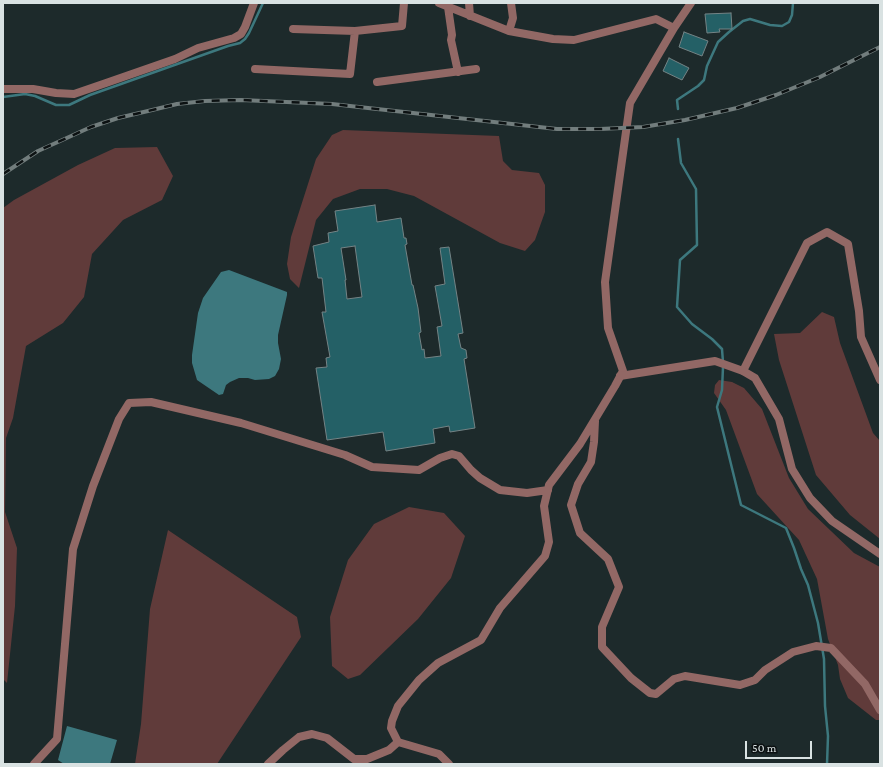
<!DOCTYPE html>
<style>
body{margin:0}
#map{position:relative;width:883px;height:767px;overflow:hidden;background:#1d2a2b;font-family:"Crimson Pro",serif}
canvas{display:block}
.frame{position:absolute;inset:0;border:4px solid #d9e2e2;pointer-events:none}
.scale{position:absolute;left:745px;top:741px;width:67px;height:18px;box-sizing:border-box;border:2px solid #d9e2e2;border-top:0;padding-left:5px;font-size:12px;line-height:14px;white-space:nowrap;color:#d9e2e2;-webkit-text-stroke:3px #0c1112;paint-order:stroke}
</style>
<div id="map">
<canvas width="883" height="767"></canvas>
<div class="frame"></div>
<div class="scale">50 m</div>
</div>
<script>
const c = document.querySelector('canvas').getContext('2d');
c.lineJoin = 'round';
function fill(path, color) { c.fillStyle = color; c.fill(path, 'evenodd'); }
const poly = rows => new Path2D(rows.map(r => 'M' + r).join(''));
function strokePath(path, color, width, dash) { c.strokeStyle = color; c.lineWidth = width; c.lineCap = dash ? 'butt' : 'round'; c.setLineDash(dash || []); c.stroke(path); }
const green = poly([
 [343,130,499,136,503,161,512,170,539,173,545,185,545,212,535,240,525,251,500,243,414,196,387,189,360,189,333,199,316,220,299,288,290,279,287,264,291,237,316,159,332,135],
 [157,147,173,176,162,200,123,220,92,254,84,297,63,323,26,346,13,418,6,438,5,512,17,548,15,606,7,683,3,679,3,208,14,200,78,165,115,148],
 [822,312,834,317,840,343,873,433,880,441,880,539,850,515,816,475,779,360,774,334,800,333],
 [719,380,732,382,744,388,762,409,789,478,808,509,854,553,880,567,880,720,876,720,848,698,840,679,838,665,828,639,817,579,799,540,757,494,726,410,714,393,715,385],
 [409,507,444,513,465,536,451,578,418,619,360,675,348,679,332,666,330,617,348,560,374,524],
 [168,530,297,617,301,637,217,764,135,764,141,724,150,609]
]);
const water = poly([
 [229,270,287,292,287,295,278,335,278,343,281,359,279,369,275,376,269,379,255,380,248,378,239,378,230,382,226,385,223,394,219,395,197,380,192,363,192,355,198,313,203,298,221,272],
 [67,726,117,740,110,764,64,764,58,760]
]);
const stream = poly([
 [3,97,25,94,35,96,56,105,69,105,90,95,228,46,240,43,245,39,249,33,263,3],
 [678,109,677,100,698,86,704,80,707,66,718,42,729,32,743,21,750,19,770,25,782,26,789,22,792,15,793,3],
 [678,139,681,163,696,189,697,245,680,260,677,307,692,324,712,339,722,349,723,362],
 [723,367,722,390,717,407,741,505,786,528,794,548,801,569,808,585,818,623,824,659,825,706,828,736,827,764]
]);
const building = poly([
 [731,13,732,29,719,29,720,32,707,33,705,14,731,13],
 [684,32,708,41,702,56,679,47,684,32],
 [669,58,689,68,682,80,663,71,669,58],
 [375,205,377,222,401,218,404,238,406,238,407,244,405,245,412,285,413,285,418,308,421,332,419,333,422,350,424,349,425,358,441,356,437,327,442,326,435,286,445,284,440,248,449,247,463,333,458,334,461,348,466,350,467,358,464,359,475,428,450,432,449,426,433,429,435,443,386,451,383,432,327,440,316,368,327,367,326,358,330,357,322,312,326,312,322,278,318,278,313,246,329,242,328,233,338,231,335,211,375,205],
 [355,246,362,297,347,299,345,280,346,280,341,248,355,246]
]);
const minor = poly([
 [439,3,509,31,553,39,574,40,656,19,674,28],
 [469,3,470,16],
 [448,7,452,35,451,40,458,72],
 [293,29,355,31,402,26,404,3],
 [509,31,513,18,511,3],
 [255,69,350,74,355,31],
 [377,82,476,69],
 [3,89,33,89,56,93,74,94,106,83,175,59,198,48,234,38,241,34,245,27,254,3],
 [743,371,807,243,827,232,848,244,859,311,861,337,880,380],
 [595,421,594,442,591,462,578,484,571,505,580,533,608,559,619,587,602,627,602,647,631,678,650,693,656,694,674,679,685,676,740,685,755,680,765,670,793,652,816,646,831,648,865,684,880,710],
 [34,764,57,739,73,549,93,486,119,419,129,403,151,402,241,423,345,455,372,467,419,470,440,458,452,454,459,456,471,470,480,478,500,490,527,493,548,490],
 [268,764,283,750,299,737,312,734,327,738,354,759,367,759,389,750,398,742],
 [449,764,439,754,398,742,391,728,392,721,398,706,419,680,438,663,481,640,500,608,545,556,549,542,544,506,549,485,580,444,615,386,623,371,608,328,605,282,630,103,674,28,691,3]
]);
const tertiary = poly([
 [620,376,715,361,743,371,755,378,779,419,792,469,810,498,832,521,880,554]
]);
const rail = poly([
 [3,174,38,151,91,127,118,118,148,111,177,104,205,101,241,100,332,104,557,129,600,129,643,127,685,120,737,108,776,95,820,77,880,47]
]);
fill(green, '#603b3a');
fill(water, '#3d787e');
strokePath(stream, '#3d787e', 2.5);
fill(building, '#246066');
strokePath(building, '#748385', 1);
strokePath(minor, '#926865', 8);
strokePath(tertiary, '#926865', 8);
strokePath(rail, '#727d7d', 4);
strokePath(rail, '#0c1112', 2.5, [8]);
</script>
